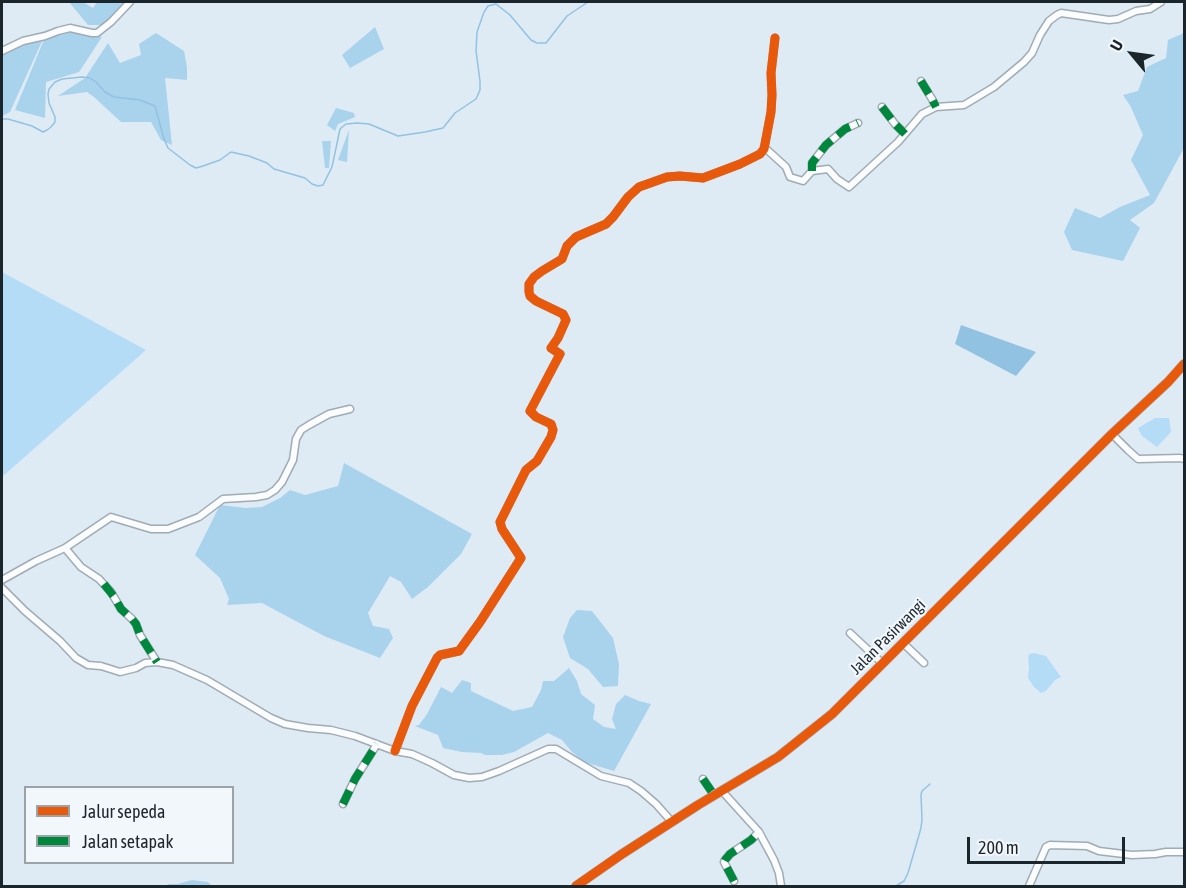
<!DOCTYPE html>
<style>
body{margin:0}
#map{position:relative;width:1186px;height:888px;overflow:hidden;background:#deebf4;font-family:"Asap Condensed",sans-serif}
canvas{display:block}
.frame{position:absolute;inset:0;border:3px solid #1b252c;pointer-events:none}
.legend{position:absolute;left:24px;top:786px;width:210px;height:78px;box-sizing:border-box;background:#f1f7fb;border:2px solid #9ba3a8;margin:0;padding:8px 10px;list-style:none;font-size:18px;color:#1b252c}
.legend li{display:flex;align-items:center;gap:12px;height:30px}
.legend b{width:30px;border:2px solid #9ba3a8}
.north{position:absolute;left:1102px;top:24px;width:60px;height:60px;-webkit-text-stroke:4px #f1f7fb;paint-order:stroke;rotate:299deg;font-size:16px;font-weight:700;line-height:24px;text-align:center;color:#1b252c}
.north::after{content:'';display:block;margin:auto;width:21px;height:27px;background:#1b252c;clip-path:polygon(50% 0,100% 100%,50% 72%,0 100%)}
.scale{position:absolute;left:967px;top:837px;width:158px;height:27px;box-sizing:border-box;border:3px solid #1b252c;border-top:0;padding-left:8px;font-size:18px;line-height:21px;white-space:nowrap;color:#1b252c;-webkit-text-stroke:4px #f1f7fb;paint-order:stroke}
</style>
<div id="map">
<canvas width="1186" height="888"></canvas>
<div class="frame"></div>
<ul class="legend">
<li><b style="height:8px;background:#e8590c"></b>Jalur sepeda</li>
<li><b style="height:8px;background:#00873e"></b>Jalan setapak</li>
</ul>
<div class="north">U</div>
<div class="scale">200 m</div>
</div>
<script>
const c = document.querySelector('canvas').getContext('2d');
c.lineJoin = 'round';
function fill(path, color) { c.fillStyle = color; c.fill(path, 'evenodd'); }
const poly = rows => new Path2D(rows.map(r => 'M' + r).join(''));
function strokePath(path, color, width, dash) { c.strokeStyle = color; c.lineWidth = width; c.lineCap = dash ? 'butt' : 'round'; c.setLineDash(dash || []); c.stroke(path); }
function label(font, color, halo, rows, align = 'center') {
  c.font = font + ' "Asap Condensed",sans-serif'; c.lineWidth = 4.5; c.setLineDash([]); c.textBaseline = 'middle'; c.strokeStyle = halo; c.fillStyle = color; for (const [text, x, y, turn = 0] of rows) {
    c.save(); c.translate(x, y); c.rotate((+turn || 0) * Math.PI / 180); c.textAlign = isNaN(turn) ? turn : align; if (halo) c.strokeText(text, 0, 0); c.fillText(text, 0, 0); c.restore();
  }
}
const green = poly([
 [2,272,146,350,2,477],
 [1155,418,1169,418,1171,432,1157,447,1142,436,1138,428],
 [1034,653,1046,656,1061,677,1055,680,1046,691,1041,693,1034,687,1028,678,1029,667,1028,658,1029,654]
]);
const forest = poly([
 [69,2,83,2,93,8,97,2,125,2,104,25,88,25],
 [375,27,384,49,350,68,342,55],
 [73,30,102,37,79,72,46,82,45,118,15,110,45,37],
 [156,33,184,51,187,67,187,80,165,78,172,145,161,140,151,122,121,122,94,97,87,92,58,96,85,78,108,43,120,63,141,55,139,44],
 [1184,33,1184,148,1154,203,1130,220,1140,228,1123,261,1072,250,1064,232,1075,208,1100,218,1120,207,1150,195,1131,160,1143,135,1131,107,1123,95,1138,91,1147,67,1166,58,1168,40],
 [43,39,10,112,2,116,2,52,9,44],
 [336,108,354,113,355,117,338,124,335,131,327,125],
 [349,130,347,162,338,160],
 [322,141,331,141,329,168,325,168],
 [344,463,472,534,461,554,428,587,412,599,401,582,390,576,368,613,373,626,389,629,393,638,380,658,324,636,262,603,227,605,229,599,220,578,195,555,220,505,246,508,262,507,280,498,290,490,305,495,338,486],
 [577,610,592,611,613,638,619,664,618,686,603,687,588,669,570,658,563,637,570,618],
 [569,668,577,681,581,694,595,705,593,719,604,727,616,729,612,719,616,704,625,695,639,701,651,704,614,771,584,762,572,752,562,740,548,733,514,752,502,755,485,755,481,753,462,752,443,748,438,735,415,726,419,725,427,714,441,687,452,693,462,680,471,683,471,691,513,711,532,707,541,690,543,681,554,681],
 [192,880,208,882,212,886,167,886,168,884,178,884]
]);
const water = poly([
 [961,325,1036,352,1016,376,955,344]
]);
const stream = poly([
 [2,119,8,119,32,126,43,132,47,130,51,127,55,122,55,117,49,103,48,94,49,89,55,82,62,79,82,77,90,78,96,82,105,92,114,97,140,100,155,106,164,139,168,148,190,165,196,168,203,166,220,160,231,152,249,156,267,163,274,169,305,178,312,184,318,186,323,185,332,167,340,129,346,124,357,123,369,124,398,136,425,132,443,128,455,113,476,99,480,90,480,81,476,51,477,32,484,12,488,6,496,4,510,15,531,40,537,43,546,43,567,16,588,2],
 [896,886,904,881,908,873,921,828,922,819,921,795,922,791,930,784]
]);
const minor = poly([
 [2,51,23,41,45,36,58,31,70,28,92,33,97,33,111,22,130,2],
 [921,81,932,99,936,107],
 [882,107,895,124,905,134],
 [764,147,786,167,790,177,803,181,812,171,828,169,837,179,849,187,898,142,922,114,936,107,964,105,994,87,1024,62,1032,53,1040,35,1049,21,1057,15,1061,13,1109,20,1118,19,1136,11,1150,9,1161,2],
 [812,171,812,163,826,145,845,129,858,123],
 [1112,434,1128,450,1138,459,1180,458,1184,459],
 [65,548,81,567,99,579,111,592,121,609,132,619,136,624,140,635,157,662],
 [2,580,36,561,65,548,111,517,151,529,168,529,199,517,223,499,256,497,267,495,275,490,282,482,293,460,296,439,301,430,309,425,329,414,350,409],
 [2,588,25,611,60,641,76,658,88,665,101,666,120,672,136,668,145,663,157,662,173,665,207,680,271,718,285,724,308,728,331,730,355,736,395,751,412,754,432,763,454,775,469,778,482,777,499,771,548,749,556,749,601,776,629,783,641,791,656,804,672,822],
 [850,633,882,663],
 [903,643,924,663],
 [395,751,412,706,437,658,440,655,459,651,480,622,521,558,502,529,500,522,526,470,537,461,551,437,553,430,551,424,536,417,530,411,560,354,551,348,558,338,566,320,563,314,536,301,530,296,529,292,529,284,534,277,542,271,562,259,567,246,576,237,606,224,613,217,628,197,639,187,667,177,680,176,703,178,740,164,760,154,764,149,771,112,772,95,771,73,775,38],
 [703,779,714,795],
 [722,791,759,832,774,860,779,873,781,886],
 [343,804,355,779,377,744],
 [734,881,724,862,725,860,730,854,751,840,759,832],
 [1029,886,1046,847,1050,845,1087,846,1099,851,1132,855,1155,854,1166,852,1184,852]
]);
const tertiary = poly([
 [576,886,622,854,698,805,778,757,832,714,1112,434,1168,382,1184,364]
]);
const quiet = poly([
 [921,81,932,99,936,107],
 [882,107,895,124,905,134],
 [812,171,812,163,826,145,845,129,858,123],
 [104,584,115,598,121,609,132,619,136,624,140,635,157,662],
 [703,779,714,795],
 [343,804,355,779,377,744],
 [734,881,724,862,725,860,730,854,751,840,759,832]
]);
const cycleway = poly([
 [395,751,412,706,437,658,440,655,459,651,480,622,521,558,502,529,500,522,526,470,537,461,551,437,553,430,551,424,536,417,530,411,560,354,551,348,558,338,566,320,563,314,536,301,530,296,529,292,529,284,534,277,542,271,562,259,567,246,576,237,606,224,613,217,628,197,639,187,667,177,680,176,703,178,740,164,760,154,764,149,771,112,772,95,771,73,775,38],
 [576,886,622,854,698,805,778,757,832,714,1112,434,1168,382,1184,364]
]);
const streetNames = [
 ["Jalan Pasirwangi",888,637,-45]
];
fill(green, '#b5dcf7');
fill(forest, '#a9d2ed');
fill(water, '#92c2e2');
strokePath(stream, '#92c2e2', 1.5);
strokePath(minor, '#a0abb2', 9);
strokePath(tertiary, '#a0abb2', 10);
strokePath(minor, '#fafcfd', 6);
strokePath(tertiary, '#fafcfd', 8);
strokePath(quiet, '#00873e', 8, [15, 8]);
strokePath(cycleway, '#e8590c', 9);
label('16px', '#1b252c', '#f1f7fb', streetNames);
</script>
